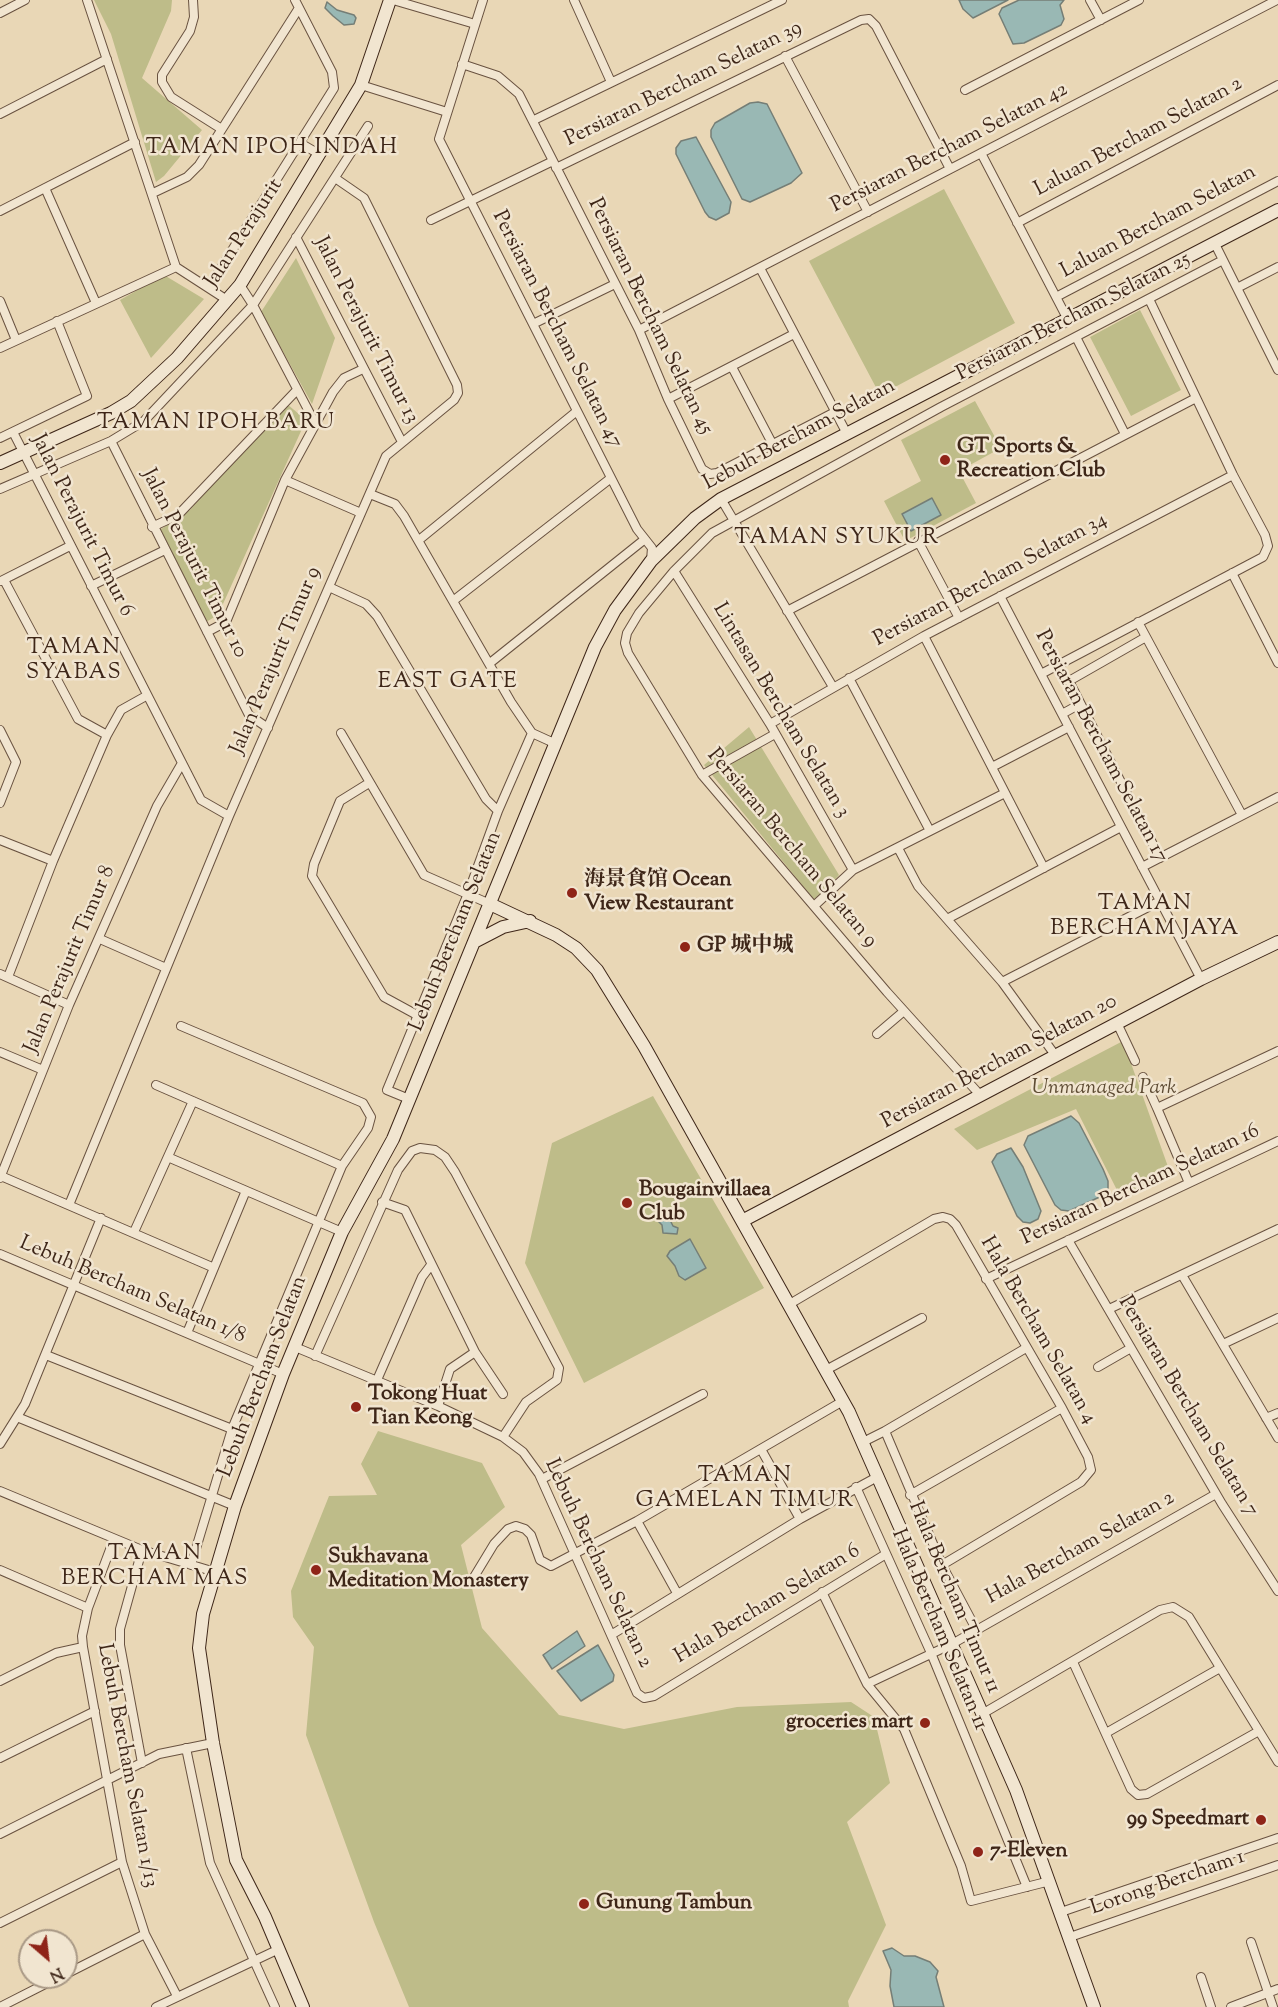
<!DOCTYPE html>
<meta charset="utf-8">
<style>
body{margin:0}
#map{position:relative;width:1278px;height:2007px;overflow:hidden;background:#e9d7b6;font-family:"Sorts Mill Goudy",serif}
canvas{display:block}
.north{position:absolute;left:18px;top:1929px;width:60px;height:60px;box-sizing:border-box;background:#f1e5d0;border:2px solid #a99986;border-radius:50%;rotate:152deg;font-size:16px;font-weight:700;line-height:24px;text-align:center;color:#3e2618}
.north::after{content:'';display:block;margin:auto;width:21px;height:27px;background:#8f2418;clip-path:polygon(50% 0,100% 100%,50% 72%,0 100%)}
</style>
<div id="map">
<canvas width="1278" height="2007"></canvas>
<div class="north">N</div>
</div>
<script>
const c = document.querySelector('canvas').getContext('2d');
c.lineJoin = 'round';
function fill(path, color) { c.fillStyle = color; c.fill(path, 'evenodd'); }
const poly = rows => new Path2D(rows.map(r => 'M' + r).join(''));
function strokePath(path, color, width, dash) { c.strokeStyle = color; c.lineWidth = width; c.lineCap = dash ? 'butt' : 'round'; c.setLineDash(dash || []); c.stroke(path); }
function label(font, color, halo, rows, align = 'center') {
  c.font = font + ' "Sorts Mill Goudy","Noto Serif SC",serif'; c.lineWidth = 5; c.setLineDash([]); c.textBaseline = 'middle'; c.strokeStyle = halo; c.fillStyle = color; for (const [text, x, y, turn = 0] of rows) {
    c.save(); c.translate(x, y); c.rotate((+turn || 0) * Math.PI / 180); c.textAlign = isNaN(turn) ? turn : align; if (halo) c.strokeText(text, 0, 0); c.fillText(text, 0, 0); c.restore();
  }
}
const green = poly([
 [94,0,172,0,171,11,142,78,202,130,164,176,156,182,111,34],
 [944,189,1015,323,880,395,809,261],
 [296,258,335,338,312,404,261,312],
 [164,275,204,299,151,358,120,300],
 [1140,310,1181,390,1131,416,1090,337],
 [975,401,1001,448,959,471,976,503,905,541,884,501,921,481,901,440],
 [287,404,306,420,218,615,206,622,158,531,190,510,274,413],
 [749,727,839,875,816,902,704,765],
 [1123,1041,1171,1175,1120,1196,1076,1109,977,1150,954,1129],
 [653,1096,764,1288,584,1383,525,1263,552,1143],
 [378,1431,482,1463,505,1507,461,1545,482,1628,559,1715,624,1729,737,1707,851,1702,874,1717,890,1783,847,1822,886,1925,848,2001,849,2007,409,2007,374,1922,306,1735,314,1647,293,1617,291,1591,329,1496,377,1495,361,1464]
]);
const water = poly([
 [959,0,1008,0,973,18,963,9,959,0],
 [1019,0,1064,0,1060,5,1064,19,1061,25,1024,43,1013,44,999,14,1002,8,1019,0],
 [327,2,337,10,354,15,356,18,354,24,344,25,333,16,325,8,327,2],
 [758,102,767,104,802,173,791,183,750,202,742,199,711,137,711,130,715,123,750,103,758,102],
 [696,137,731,202,729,213,716,220,709,217,705,212,676,154,676,148,681,141,696,137],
 [932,498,941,515,911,531,902,514,932,498],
 [1071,1116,1079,1123,1103,1169,1108,1181,1108,1190,1104,1195,1069,1211,1061,1210,1055,1205,1024,1145,1028,1136,1071,1116],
 [1011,1148,1023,1167,1041,1211,1038,1219,1030,1223,1023,1222,1017,1216,992,1162,997,1154,1011,1148],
 [660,1212,667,1214,673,1226,678,1228,677,1234,663,1233,662,1225,656,1219,660,1212],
 [690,1239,706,1268,685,1280,679,1276,675,1266,667,1256,670,1251,690,1239],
 [577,1631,585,1646,552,1669,543,1655,577,1631],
 [598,1645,614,1675,613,1681,581,1701,557,1671,598,1645],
 [892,1948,904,1956,915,1956,930,1962,938,1971,936,1977,944,2007,894,2007,890,1986,891,1970,883,1951,892,1948]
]);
const street = poly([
 [87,0,176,267],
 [193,0,194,17,190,31,162,75,162,82,171,97,220,128],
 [393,0,475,24],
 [483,0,439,139,637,529,652,548,651,560],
 [574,0,611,82],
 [1090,0,1101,20],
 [0,13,25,0],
 [785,56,868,212],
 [462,64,498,76,519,94,639,330,668,399,702,469,710,474,717,473,835,412],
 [361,85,447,112],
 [965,90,1139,0],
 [0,114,107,59],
 [534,120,782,0],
 [300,143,319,154],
 [981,153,1067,318],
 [556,168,861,20,869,19,876,26,950,169],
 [45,188,96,303],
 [153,193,187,177,199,165,299,8],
 [0,211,135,142],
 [431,220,553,161],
 [1017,223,1278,85],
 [296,237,402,442],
 [1214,242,1278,370],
 [176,267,227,300],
 [760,268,846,432],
 [240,285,253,305,315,423],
 [209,287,334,88,332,72,295,0],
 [1237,288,1278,267],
 [1056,297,1278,181],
 [0,301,16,340],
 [533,324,615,284],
 [639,330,1277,0],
 [1076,337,1125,434],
 [0,348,176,267],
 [732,367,773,445],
 [668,399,794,334],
 [13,432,201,800,229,816],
 [0,438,87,396,57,321],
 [111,441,249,715,268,728],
 [285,480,361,513],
 [0,489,111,441,144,421,253,305,368,126],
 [370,494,395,504,404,516,511,702,532,733,554,743],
 [721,499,833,687],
 [152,527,178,515,296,391],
 [419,540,577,411],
 [918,541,959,618],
 [674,571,770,724,853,870],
 [1232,573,1278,663],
 [4,580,78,719,107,735],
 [1,581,70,546],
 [91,586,165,550],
 [329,587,366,604,377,616,486,799,498,811,532,733],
 [1000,596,1201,979],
 [453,601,611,478],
 [787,611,1196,398],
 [1138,622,1242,815],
 [207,632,226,622,285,480,333,392,344,378,363,369],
 [924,636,1044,868],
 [1146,637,1069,681,1160,858],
 [490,663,645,539],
 [1041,674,1263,557,1268,546,1265,535,1233,475,1149,299],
 [849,678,930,831],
 [1062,714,1080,704],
 [770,724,924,636,1233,475],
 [0,730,16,762,0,803],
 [341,733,424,875,490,904],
 [992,767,1069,727],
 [702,775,775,734],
 [369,783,340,801,314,864,312,876,384,997,417,1015],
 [0,840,53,861],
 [898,848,918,886,1002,982,1055,1055],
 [1142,867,1278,797],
 [814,906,853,870,1005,793],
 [947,919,1121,827],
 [100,939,166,968],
 [0,974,69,1005],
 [8,977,53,861,107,735,121,710,146,696],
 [1002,982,1160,901],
 [1117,1023,1135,1061],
 [181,1026,363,1103,371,1117,368,1128,342,1166,232,1429,191,1565],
 [877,1034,904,1011],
 [0,1052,43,1070],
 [1143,1077,1157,1108],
 [156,1085,342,1166],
 [981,1096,887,992,702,775,628,653,625,643,627,633,639,613,674,571,712,533,941,407,1223,260],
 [409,1099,387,1090,467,896,498,811],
 [170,1158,342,1232],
 [1,1176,212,1267],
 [0,1178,69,1005,157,806,182,763],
 [1189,1183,1157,1108,1278,1051],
 [382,1202,405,1210,475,1352,503,1394],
 [69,1205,229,816,386,456,454,400,458,393,457,385,364,198,335,178],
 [134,1232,193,1101],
 [1068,1240,1222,1504,1278,1591],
 [0,1254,283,1374],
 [1182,1275,1278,1438],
 [986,1279,1278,1141],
 [788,1305,934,1219,943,1217,950,1219,956,1225,1062,1408,1088,1457,1091,1470,1081,1482,942,1565],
 [1109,1309,1278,1229],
 [187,1333,245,1193],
 [1223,1344,1278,1318],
 [295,1347,438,1406,503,1437,523,1452,539,1474,637,1693,644,1698,654,1696,886,1554],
 [46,1355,232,1429],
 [315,1356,398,1170,412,1151,420,1148,435,1150,445,1157,455,1172,559,1368,557,1380,526,1402,503,1437],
 [1098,1367,1131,1348],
 [826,1370,922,1318],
 [377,1380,422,1277,431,1265],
 [438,1406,450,1369,475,1352],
 [17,1417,235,1506],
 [1266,1418,1278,1413],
 [863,1442,885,1431],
 [0,1444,25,1404,101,1218],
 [762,1451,800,1519],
 [542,1479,703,1394],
 [856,1487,931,1653,1027,1887],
 [0,1491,142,1550,215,1572],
 [910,1495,1062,1408],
 [637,1521,677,1593],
 [114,1539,88,1608,82,1636,83,1647,122,1862,145,1934,177,1996],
 [142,1550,120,1629,120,1645,142,1763],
 [0,1570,88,1608],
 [474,1577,494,1544,508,1529,516,1526,525,1529,531,1535,540,1560,551,1566,637,1521,843,1401],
 [822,1592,867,1684,904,1729,961,1866,971,1901,1050,1881],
 [976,1629,942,1565,885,1431,1026,1348],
 [611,1635,800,1519,879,1476],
 [1073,1662,1131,1789,1138,1795,1147,1794,1259,1731],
 [0,1681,56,1653,83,1647],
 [867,1684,952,1644,1216,1494],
 [982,1714,1160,1610,1173,1607,1189,1617,1278,1762],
 [1106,1733,1220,1668],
 [186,1748,210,1863,275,2007],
 [0,1758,95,1711],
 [0,1834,159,1754,213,1743],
 [1061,1912,1278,1838],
 [0,1923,122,1862],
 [1070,1937,1278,1865],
 [1251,1942,1273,2007],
 [66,1974,145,1934],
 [1201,1977,1211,2007],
 [0,2007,59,1977],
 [156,2007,277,1950],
 [1231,2007,1278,1989]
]);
const secondary = poly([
 [0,463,111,413,131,401,177,358,227,300,240,285,361,85,390,0],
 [490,904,556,935,576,948,597,970,644,1046,849,1412,1016,1790,1094,2007],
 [476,941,503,927,530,921],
 [742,1221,1201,979,1278,942],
 [303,2007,265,1917,236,1860,213,1743,199,1648,203,1614,235,1506,283,1374,342,1232,393,1139,595,647,615,610,651,561,695,518,721,499,1278,210]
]);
const markers = [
 [945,460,6,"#8f2418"],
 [572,893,6,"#8f2418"],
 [685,947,6,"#8f2418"],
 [627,1203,6,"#8f2418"],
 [356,1407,6,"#8f2418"],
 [316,1570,6,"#8f2418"],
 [925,1723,6,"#8f2418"],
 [1261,1820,6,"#8f2418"],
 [978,1852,6,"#8f2418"],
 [584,1904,6,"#8f2418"]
];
const streetNames = [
 ["Persiaran Bercham Selatan 39",684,85,-26],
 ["Laluan Bercham Selatan 2",1139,138,-28],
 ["Persiaran Bercham Selatan 42",950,149,-27],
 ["Laluan Bercham Selatan",1159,223,-28],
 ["Jalan Perajurit",245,234,-57],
 ["Persiaran Bercham Selatan 45",649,317,64],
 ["Persiaran Bercham Selatan 25",1074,318,-27],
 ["Persiaran Bercham Selatan 47",556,330,63],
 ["Jalan Perajurit Timur 13",365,331,63],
 ["Lebuh Bercham Selatan",800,436,-28],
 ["Jalan Perajurit Timur 6",81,526,63],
 ["Jalan Perajurit Timur 10",193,564,63],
 ["Persiaran Bercham Selatan 34",991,581,-28],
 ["Jalan Perajurit Timur 9",277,661,-67],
 ["Lintasan Bercham Selatan 3",780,711,59],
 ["Persiaran Bercham Selatan 17",1100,747,62],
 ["Persiaran Bercham Selatan 9",791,849,50],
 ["Lebuh Bercham Selatan",457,932,-68],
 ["Jalan Perajurit Timur 8",71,960,-67],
 ["Persiaran Bercham Selatan 20",1000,1063,-28],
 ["Persiaran Bercham Selatan 16",1141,1186,-25],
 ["Lebuh Bercham Selatan 1/8",132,1291,23],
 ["Hala Bercham Selatan 4",1037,1331,60],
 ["Lebuh Bercham Selatan",264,1377,-69],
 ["Persiaran Bercham Selatan 7",1187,1407,59],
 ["Hala Bercham Selatan 2",1081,1549,-29],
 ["Lebuh Bercham Selatan 2",597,1564,65],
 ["Hala Bercham Timur 11",953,1598,67],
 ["Hala Bercham Selatan 6",768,1605,-31],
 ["Hala Bercham Selatan 11",938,1630,67],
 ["Lebuh Bercham Selatan 1/13",126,1766,79],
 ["Lorong Bercham 1",1168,1884,-19]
];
const poiNames = [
 ["GT Sports &",957,448],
 ["Recreation Club",957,472],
 ["海景食馆 Ocean",584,881],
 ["View Restaurant",584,905],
 ["GP 城中城",697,947],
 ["Bougainvillaea",639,1191],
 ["Club",639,1215],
 ["Tokong Huat",368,1395],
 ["Tian Keong",368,1419],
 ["Sukhavana",328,1558],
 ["Meditation Monastery",328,1582],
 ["groceries mart",913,1723,"right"],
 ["99 Speedmart",1249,1820,"right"],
 ["7-Eleven",990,1852],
 ["Gunung Tambun",596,1904]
];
const parkNames = [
 ["Unmanaged Park",1104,1089]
];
const neighbourhoodNames = [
 ["TAMAN IPOH INDAH",272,149],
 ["TAMAN IPOH BARU",216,424],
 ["TAMAN SYUKUR",837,539],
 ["TAMAN",74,649],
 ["SYABAS",74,674],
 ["EAST GATE",448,683],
 ["TAMAN",1145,905],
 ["BERCHAM JAYA",1145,930],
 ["TAMAN",745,1477],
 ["GAMELAN TIMUR",745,1502],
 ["TAMAN",155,1555],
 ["BERCHAM MAS",155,1580]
];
fill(green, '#bebc89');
fill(water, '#99b8b4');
strokePath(water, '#757e76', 1.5);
strokePath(street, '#695240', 10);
strokePath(secondary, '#3e2618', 14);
strokePath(street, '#f1e5d0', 8);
strokePath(secondary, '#f1e5d0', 12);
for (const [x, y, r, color] of markers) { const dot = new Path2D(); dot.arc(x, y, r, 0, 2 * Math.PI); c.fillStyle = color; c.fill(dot); strokePath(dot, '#f1e5d0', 2); }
label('21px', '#3e2618', '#f1e5d0', streetNames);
label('bold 21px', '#3e2618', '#f1e5d0', poiNames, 'left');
label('italic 21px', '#5e4c34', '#f1e5d0', parkNames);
c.letterSpacing = '1.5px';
label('22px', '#3e2618', '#f1e5d0', neighbourhoodNames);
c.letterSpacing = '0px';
</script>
